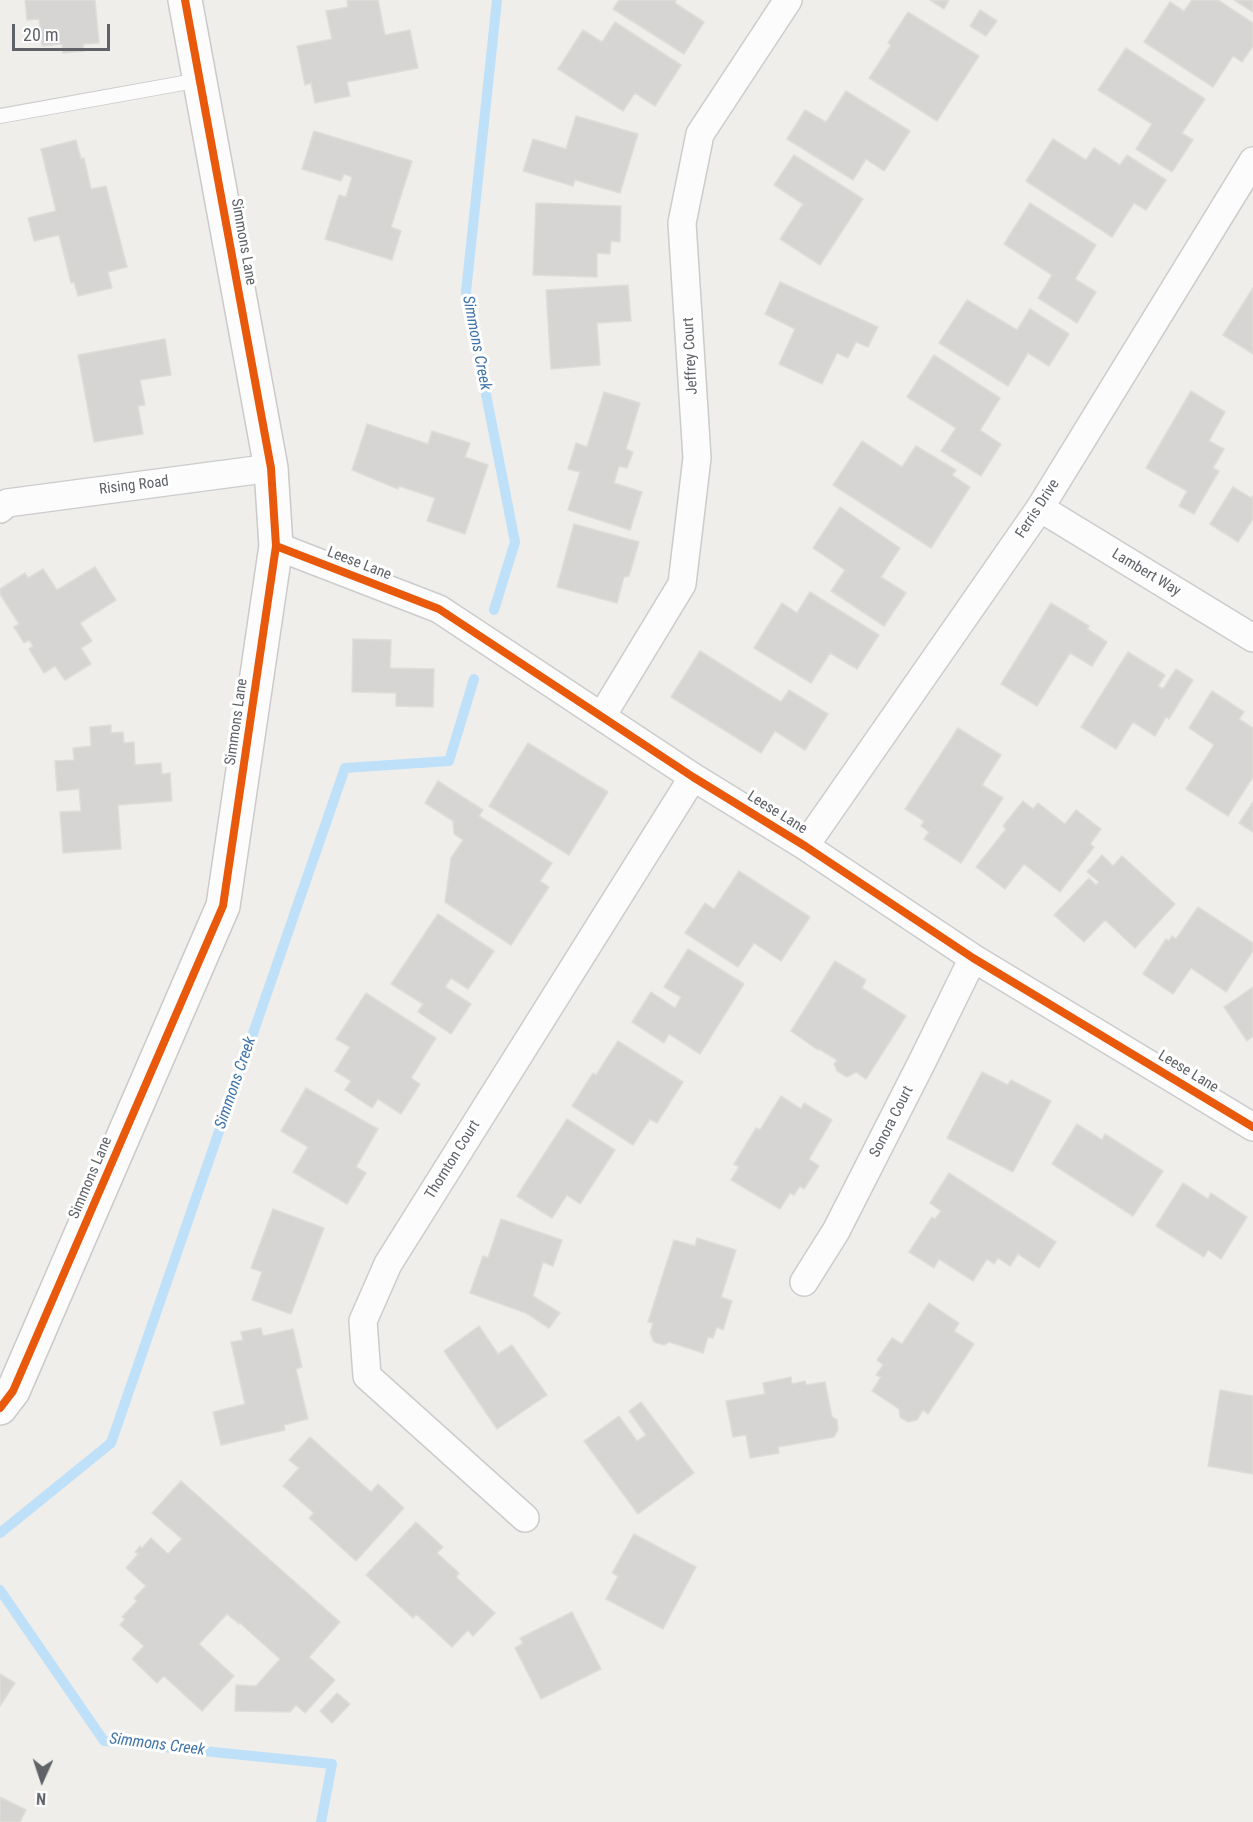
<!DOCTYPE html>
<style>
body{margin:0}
#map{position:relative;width:1253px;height:1822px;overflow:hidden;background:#efeeea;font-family:"Roboto Condensed",sans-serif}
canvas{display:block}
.north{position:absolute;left:12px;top:1750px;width:60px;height:60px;-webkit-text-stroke:4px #fff;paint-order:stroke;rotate:183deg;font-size:16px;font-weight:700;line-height:24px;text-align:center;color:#5f6368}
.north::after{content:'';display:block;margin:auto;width:21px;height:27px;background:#5f6368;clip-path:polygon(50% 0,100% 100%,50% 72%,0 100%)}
.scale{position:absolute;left:12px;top:24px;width:98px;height:27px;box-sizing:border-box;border:3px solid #5f6368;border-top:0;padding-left:8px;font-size:18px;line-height:21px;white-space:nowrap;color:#5f6368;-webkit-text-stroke:4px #fff;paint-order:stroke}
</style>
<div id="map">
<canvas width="1253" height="1822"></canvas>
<div class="north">N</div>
<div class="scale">20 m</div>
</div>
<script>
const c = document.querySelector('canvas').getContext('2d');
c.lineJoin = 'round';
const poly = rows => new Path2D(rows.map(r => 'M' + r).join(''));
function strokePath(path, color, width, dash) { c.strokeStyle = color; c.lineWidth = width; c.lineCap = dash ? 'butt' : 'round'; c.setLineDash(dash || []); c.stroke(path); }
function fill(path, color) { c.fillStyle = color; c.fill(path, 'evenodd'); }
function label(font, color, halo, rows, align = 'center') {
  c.font = font + ' "Roboto Condensed",sans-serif'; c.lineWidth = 6; c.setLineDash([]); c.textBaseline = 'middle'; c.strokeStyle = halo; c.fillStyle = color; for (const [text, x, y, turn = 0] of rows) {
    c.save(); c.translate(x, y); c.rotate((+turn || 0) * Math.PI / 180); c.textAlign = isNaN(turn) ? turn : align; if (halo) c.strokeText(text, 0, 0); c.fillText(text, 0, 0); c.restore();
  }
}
const stream = poly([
 [494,610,515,542,466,292,497,0],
 [0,1533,111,1443,345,768,449,761,474,679],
 [0,1590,104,1741,332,1764,321,1822]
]);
const building = poly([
 [25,0,95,0,99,43,83,44,84,51,63,53,62,44,42,46,39,19,27,20,25,0],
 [347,0,378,0,385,35,410,30,418,68,347,82,350,96,315,103,311,83,305,85,297,46,332,39,326,11,348,7,347,0],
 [619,0,676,0,675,3,704,22,684,54,613,9,619,0],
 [930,0,949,0,944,9,930,0],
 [1192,0,1218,0,1253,23,1253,46,1242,62,1233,56,1213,87,1144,42,1170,2,1184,11,1192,0],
 [1234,0,1253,0,1253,12,1234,0],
 [980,10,997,21,986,36,970,26,980,10],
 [908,12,979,56,937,121,869,78,891,45,888,43,908,12],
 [615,22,681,65,655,106,635,93,623,111,558,69,583,30,602,42,615,22],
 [1126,48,1205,99,1182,133,1193,140,1172,172,1136,149,1152,124,1098,90,1126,48],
 [846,91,910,131,884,171,866,159,853,180,787,139,805,110,826,122,846,91],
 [576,116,638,134,620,193,575,180,573,186,523,171,533,139,566,149,576,116],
 [314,131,412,161,391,227,401,231,392,260,325,239,339,195,346,197,352,177,344,174,341,181,302,169,314,131],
 [1053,139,1086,160,1094,148,1120,165,1127,155,1166,180,1146,210,1134,203,1112,237,1026,181,1053,139],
 [76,140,81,159,84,158,91,189,106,186,127,267,108,272,112,288,78,296,74,282,71,283,59,235,34,241,28,218,56,211,41,149,76,140],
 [794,155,863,199,820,265,780,239,803,204,774,185,794,155],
 [536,203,621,206,620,242,611,241,610,254,597,253,597,277,533,275,536,203],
 [1030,203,1096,245,1075,279,1096,292,1077,323,1038,298,1052,275,1004,244,1030,203],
 [780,282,878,327,868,347,856,342,848,358,837,353,822,384,779,364,795,329,765,314,780,282],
 [628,285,631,321,597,323,600,365,551,369,546,290,628,285],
 [1253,288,1253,354,1223,335,1253,288],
 [967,300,1017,330,1030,309,1069,334,1049,366,1028,353,1008,386,939,343,967,300],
 [165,339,171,375,140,380,145,405,138,406,143,434,94,442,78,355,165,339],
 [934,355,1000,398,980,430,1001,444,981,476,941,451,956,428,907,397,934,355],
 [1191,391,1225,412,1209,441,1224,449,1213,468,1219,471,1194,514,1179,506,1187,491,1146,468,1191,391],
 [604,392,640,403,626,449,633,452,627,468,619,466,614,483,642,492,630,530,568,510,580,472,568,469,576,443,587,447,604,392],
 [367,424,428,444,432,431,470,443,465,457,488,465,465,534,427,521,435,498,399,486,398,489,352,470,367,424],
 [862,441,902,467,916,446,956,470,952,475,970,487,931,548,833,485,862,441],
 [1233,487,1251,498,1253,496,1253,519,1238,542,1210,524,1233,487],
 [840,507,900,548,881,577,906,593,884,626,831,591,845,570,813,548,840,507],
 [574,524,639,542,629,576,624,577,617,603,557,587,574,524],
 [95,567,116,600,80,623,92,641,81,648,91,664,65,680,55,666,44,673,29,649,33,646,29,640,24,643,14,627,19,624,0,594,0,589,25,573,28,578,43,569,57,590,95,567],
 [810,592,879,635,857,669,830,653,811,683,754,648,782,603,797,613,810,592],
 [1051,603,1089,626,1087,629,1107,642,1092,666,1070,653,1037,706,1001,684,1051,603],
 [353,639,391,640,390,668,434,669,433,707,396,706,396,693,352,692,353,639],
 [700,651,781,702,789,690,828,714,805,750,775,731,761,753,671,697,700,651],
 [1128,652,1165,675,1158,686,1163,689,1176,669,1193,680,1169,719,1166,717,1155,736,1133,722,1116,749,1081,727,1128,652],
 [1212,691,1244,712,1239,719,1253,728,1253,777,1228,816,1186,789,1214,745,1189,728,1212,691],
 [111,725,111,733,123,732,124,743,134,742,135,765,161,763,162,774,170,773,172,801,118,805,121,849,63,853,60,812,81,811,79,789,57,791,55,761,74,760,73,748,91,746,90,727,111,725],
 [958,728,1001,755,982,785,1003,798,961,863,924,839,929,832,921,826,924,821,905,809,958,728],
 [528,743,608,792,569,855,489,806,528,743],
 [438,781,483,810,479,816,552,863,540,881,549,887,511,945,445,902,451,858,463,840,454,834,453,821,425,803,438,781],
 [1023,801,1033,809,1038,803,1065,824,1076,810,1101,829,1090,844,1094,847,1060,892,1024,864,1005,889,976,867,1006,829,1003,826,1023,801],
 [1253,802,1253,832,1239,823,1253,802],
 [1102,855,1113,866,1122,856,1175,904,1135,948,1105,920,1084,942,1054,915,1089,878,1096,885,1099,882,1087,872,1102,855],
 [739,871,810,917,781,961,754,943,738,967,685,933,705,903,714,909,739,871],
 [1198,907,1253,943,1253,951,1226,992,1191,968,1173,994,1143,974,1166,939,1169,941,1172,936,1176,939,1198,907],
 [438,914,494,951,468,989,451,978,445,987,471,1004,451,1034,418,1012,423,1004,391,984,438,914],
 [688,949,744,984,700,1054,669,1034,664,1043,632,1022,651,992,675,1008,681,997,664,987,688,949],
 [835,961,866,980,862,988,906,1016,866,1079,856,1072,847,1077,837,1071,834,1064,837,1060,819,1049,818,1050,791,1031,835,961],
 [1253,987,1253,1036,1247,1041,1224,1007,1253,987],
 [366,993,436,1038,411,1078,420,1084,401,1114,378,1099,372,1108,345,1090,351,1081,335,1071,350,1047,336,1039,366,993],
 [618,1041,683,1082,657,1123,650,1119,633,1145,572,1106,593,1073,596,1075,618,1041],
 [982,1072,1008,1085,1011,1080,1051,1101,1013,1172,947,1138,982,1072],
 [306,1088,378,1129,356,1167,366,1173,347,1204,293,1172,308,1147,281,1131,306,1088],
 [781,1096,801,1109,804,1103,832,1120,809,1159,819,1166,804,1189,800,1186,794,1195,790,1193,780,1209,731,1180,739,1167,734,1164,756,1128,760,1130,781,1096],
 [567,1119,615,1150,580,1204,567,1195,552,1218,517,1196,567,1119],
 [1077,1124,1102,1140,1105,1134,1163,1171,1133,1216,1052,1164,1077,1124],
 [949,1173,1056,1242,1039,1268,1018,1254,1010,1266,998,1258,994,1264,987,1259,973,1281,939,1259,934,1268,909,1252,932,1217,935,1219,941,1211,930,1203,949,1173],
 [1183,1183,1208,1199,1211,1193,1247,1217,1221,1259,1208,1250,1204,1257,1156,1226,1183,1183],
 [273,1209,324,1228,291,1314,252,1300,262,1272,251,1268,273,1209],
 [501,1219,562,1240,553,1266,543,1262,533,1296,560,1313,549,1328,526,1313,470,1293,483,1256,488,1258,501,1219],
 [697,1238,736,1250,721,1297,732,1301,723,1330,717,1327,713,1338,708,1337,703,1353,669,1342,664,1345,654,1342,650,1333,653,1323,648,1322,674,1240,695,1246,697,1238],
 [929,1303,959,1323,954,1331,974,1344,928,1414,923,1410,917,1420,908,1422,900,1417,899,1409,872,1391,881,1377,876,1375,883,1365,877,1360,892,1338,902,1344,929,1303],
 [479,1326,498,1354,512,1345,547,1395,497,1429,444,1351,479,1326],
 [261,1328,263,1336,293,1329,302,1367,296,1369,308,1419,284,1425,285,1430,221,1445,213,1412,245,1404,231,1342,243,1340,241,1332,261,1328],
 [791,1377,792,1384,805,1381,806,1385,825,1382,832,1417,837,1420,838,1430,834,1437,778,1447,779,1453,750,1458,746,1435,733,1437,726,1401,765,1394,763,1383,791,1377],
 [1220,1390,1253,1396,1253,1474,1208,1466,1220,1390],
 [641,1402,694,1473,638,1514,584,1441,619,1416,637,1441,646,1435,629,1411,641,1402],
 [310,1437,371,1492,378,1484,404,1508,356,1561,309,1518,314,1513,283,1486,299,1468,289,1460,310,1437],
 [181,1481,340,1622,309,1657,335,1680,305,1713,296,1705,290,1712,235,1711,236,1685,256,1686,280,1659,240,1623,239,1624,227,1614,199,1644,234,1676,202,1711,164,1676,157,1683,132,1659,144,1646,120,1625,125,1619,122,1617,137,1601,134,1598,146,1586,126,1568,138,1554,135,1552,140,1546,142,1548,151,1538,168,1554,182,1539,152,1513,181,1481],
 [416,1522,443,1547,437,1553,459,1573,456,1577,495,1613,473,1636,468,1630,452,1647,416,1614,413,1618,366,1575,416,1522],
 [634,1534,696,1567,663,1629,606,1599,618,1576,612,1573,634,1534],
 [572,1612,601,1669,541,1699,515,1648,523,1643,520,1638,572,1612],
 [0,1674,15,1683,0,1706,0,1674],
 [337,1693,350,1704,332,1723,320,1711,337,1693],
 [0,1797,26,1810,20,1822,0,1822,0,1797]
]);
const lane = poly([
 [0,116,200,80]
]);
const street = poly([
 [1040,508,1253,638],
 [0,509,7,503,271,468],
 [276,546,439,609,693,777,805,846,973,958,1253,1127],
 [602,716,682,584,697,458,682,223,700,134,788,0],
 [805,846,1040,508,1253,161],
 [804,1282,836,1231,923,1060,973,958],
 [525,1518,367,1376,363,1321,388,1264,693,777]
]);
const secondary = poly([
 [0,1408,13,1391,223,906,276,546,271,468,185,0]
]);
const cycleway = poly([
 [276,546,439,609,693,777,805,846,973,958,1253,1127],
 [0,1408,13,1391,223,906,276,546,271,468,185,0]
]);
const streetNames = [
 ["Simmons Lane",243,242,80],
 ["Jeffrey Court",691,356,-93],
 ["Rising Road",134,486,-7],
 ["Ferris Drive",1038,509,-57],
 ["Leese Lane",359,564,21],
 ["Lambert Way",1146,573,31],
 ["Simmons Lane",237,722,-82],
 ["Leese Lane",777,813,32],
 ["Leese Lane",1188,1072,31],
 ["Sonora Court",892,1122,-63],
 ["Thornton Court",453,1160,-58],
 ["Simmons Lane",91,1178,-67]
];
const waterNames = [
 ["Simmons Creek",476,343,79],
 ["Simmons Creek",236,1083,-71],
 ["Simmons Creek",157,1745,7]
];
strokePath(stream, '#bfe0f9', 10);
fill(building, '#d6d5d3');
strokePath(building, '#deddd9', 1.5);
strokePath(lane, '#cbcccc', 16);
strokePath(street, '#cbcccc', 30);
strokePath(secondary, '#cacacb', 36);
strokePath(lane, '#fdfcfc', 14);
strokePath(street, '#fdfcfc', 27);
strokePath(secondary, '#fdfcfc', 33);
strokePath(cycleway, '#e8590c', 8);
label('15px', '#5f6368', '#fff', streetNames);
label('italic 16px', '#4174aa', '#fff', waterNames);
</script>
